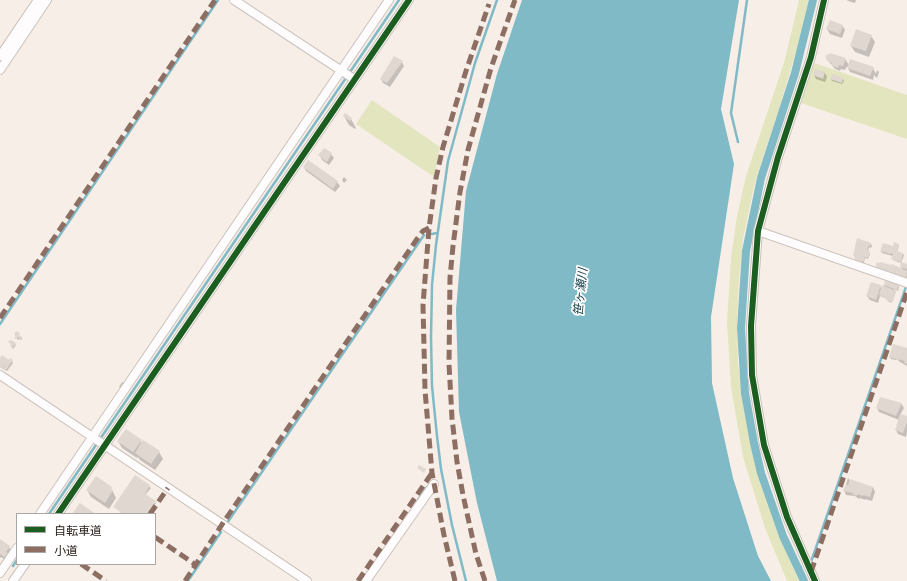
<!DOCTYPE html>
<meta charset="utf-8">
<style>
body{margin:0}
#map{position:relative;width:907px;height:581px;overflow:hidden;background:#f7eee8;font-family:Montserrat,"Noto Sans JP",sans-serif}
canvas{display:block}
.legend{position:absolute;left:16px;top:513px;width:140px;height:52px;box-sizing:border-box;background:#fff;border:1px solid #aba7a5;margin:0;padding:5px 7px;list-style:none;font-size:12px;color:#2d231d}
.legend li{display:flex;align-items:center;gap:8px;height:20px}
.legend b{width:20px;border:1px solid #aba7a5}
</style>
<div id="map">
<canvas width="907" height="581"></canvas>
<ul class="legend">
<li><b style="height:5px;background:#1b5e20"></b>自転車道</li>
<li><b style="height:5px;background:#8d6e63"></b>小道</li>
</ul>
</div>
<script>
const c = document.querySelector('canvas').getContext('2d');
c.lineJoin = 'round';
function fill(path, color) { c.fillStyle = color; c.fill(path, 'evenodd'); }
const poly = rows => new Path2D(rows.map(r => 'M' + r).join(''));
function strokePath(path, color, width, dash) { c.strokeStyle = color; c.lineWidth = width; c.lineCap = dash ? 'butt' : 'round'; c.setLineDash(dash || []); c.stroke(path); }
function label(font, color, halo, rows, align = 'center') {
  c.font = font + ' Montserrat,"Noto Sans JP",sans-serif'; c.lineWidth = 3.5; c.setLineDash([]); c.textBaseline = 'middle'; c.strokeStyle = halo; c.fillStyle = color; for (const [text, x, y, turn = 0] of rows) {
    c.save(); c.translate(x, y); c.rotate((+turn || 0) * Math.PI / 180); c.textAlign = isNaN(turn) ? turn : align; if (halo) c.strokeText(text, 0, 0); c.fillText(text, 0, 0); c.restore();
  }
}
const green = poly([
 [799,0,809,0,799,42,778,112,755,182,743,239,739,280,737,321,738,362,743,399,757,468,777,531,799,581,787,581,765,528,743,457,731,387,727,322,731,257,737,216,746,176,784,63],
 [814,63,907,95,907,139,801,103],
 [372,100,440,147,434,177,356,124]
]);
const water = poly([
 [522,0,739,0,721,109,734,164,711,317,712,383,733,478,758,556,771,581,497,581,477,503,459,412,456,310,466,191,497,74]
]);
const shadow = poly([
 [847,0,856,0,855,3,848,1],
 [842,25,845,30,842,38,830,34,827,29],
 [871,36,875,42,869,57,855,52,851,46],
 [826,58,845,59,849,65,873,68,876,74,877,70,879,72,877,78,874,75,873,80,850,72,847,66,845,70,841,69,840,71,835,69],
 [402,62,404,66,390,87,383,83,381,79],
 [815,70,825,73,827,77,825,82,816,79,814,75],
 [831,79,843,79,844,81,842,84,832,81],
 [344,116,351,119,356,128,355,129,349,125],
 [324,149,331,154,334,158,329,165,322,160,320,156],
 [304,167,337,182,340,186,335,192,306,171],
 [344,177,347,180,344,183,342,180],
 [858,239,871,244,872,246,871,248,869,247,868,252,870,254,868,259,865,258,863,266,854,256],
 [898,244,899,246,897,252,903,254,904,255,901,263,893,260,893,256,882,253,881,251],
 [907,265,907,279,906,281,901,267],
 [886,281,898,285,899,287,898,291,894,289,896,292,891,303,888,301,887,299,880,296,878,303,870,300,867,296,880,286,882,290],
 [15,335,21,337,22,339,22,340,19,339,18,340],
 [15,344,16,345,13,349,11,346],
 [907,349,907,366,900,362,897,359,896,360,891,359,890,357],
 [0,359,12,361,13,363,7,371,0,367],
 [122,382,125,384,123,390,119,387],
 [901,403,904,408,900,415,907,417,907,432,906,437,898,434,896,430,899,420,879,412,877,408],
 [118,441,141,441,142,443,144,441,159,452,163,459,155,470,140,460,138,457,137,458,122,448],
 [135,476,151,488,145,495,156,503,149,514,123,514,114,507],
 [848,478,851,482,873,487,875,492,872,501,865,499,865,500,860,498,859,499,855,496,846,495,844,490,848,487,846,484],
 [111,488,116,498,109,509,91,497,87,490],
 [0,541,9,547,11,551,8,562,1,557,0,558]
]);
const stream = poly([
 [0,62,4,57],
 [738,142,731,113,747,0],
 [432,234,437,233],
 [0,324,218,0],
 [418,500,427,487],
 [49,514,399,0],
 [227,523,424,235],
 [811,562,907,284],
 [13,566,17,560],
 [797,568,801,567],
 [188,581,221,532],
 [466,581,452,525,441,469,437,436,432,386,431,337,432,285,436,245,448,161,475,63,497,0]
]);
const canal = poly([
 [804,581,783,536,761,473,754,443,745,393,741,328,746,251,761,178,795,73,813,0]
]);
const building = poly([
 [830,20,843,25,840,34,826,29],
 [856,29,872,35,866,51,850,46],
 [830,53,846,58,843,66,839,65,838,68,831,65,832,63,827,61,828,59,825,58,827,54,829,55],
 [394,56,403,61,387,83,380,79],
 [850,59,874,67,870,76,847,68],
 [815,69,825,72,823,79,813,75],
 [832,74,843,78,842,83,830,79],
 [345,113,352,118,350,121,343,116],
 [324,148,332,153,327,162,318,155],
 [308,160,338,181,333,189,303,167],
 [857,238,871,243,870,246,868,246,867,250,870,251,868,258,865,257,862,265,854,262,855,257,853,256],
 [894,242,899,244,897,251,903,253,901,262,891,259,893,254,891,253,891,254,880,251,883,243,893,246],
 [877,262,880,263,880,262,891,265,892,264,907,271,906,280,875,270],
 [901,262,907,264,907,269,900,267],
 [885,280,899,284,897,290,884,285],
 [871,282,881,285,876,300,866,296],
 [882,285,896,291,893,302,886,300,886,298,879,295],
 [16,331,20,333,19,335,22,337,20,339,18,337,16,339,14,338,16,336,14,335],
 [11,340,16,343,12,348,10,346,11,344,8,342],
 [893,344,907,348,907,364,904,363,905,361,889,357],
 [2,355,9,360,10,358,13,360,6,370,3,368,6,363,3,369,0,367,0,358],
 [880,397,902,403,896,416,876,408],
 [900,414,907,416,907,422,903,433,895,430],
 [126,429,142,440,133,452,117,441],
 [143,440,160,451,151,464,135,453],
 [419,465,426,469,424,473,417,468],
 [135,475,150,485,145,494,156,501,147,514,134,514,132,513,131,514,124,514,113,507],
 [96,476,112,487,111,489,113,490,105,503,86,490],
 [850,479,873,487,870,497,863,495,863,496,857,494,857,496,852,494,853,493,843,491,845,485,848,486],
 [80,503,96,514,72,514],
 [0,539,10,546,6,552,9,554,6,558,0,554]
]);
const street = poly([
 [234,0,354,79],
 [0,56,38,0],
 [0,70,47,0],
 [758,231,907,283],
 [0,375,307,581],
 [40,514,389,0],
 [58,514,409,0],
 [0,573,17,548],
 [13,581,25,564],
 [366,581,434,484],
 [815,581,787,517,764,445,752,375,751,326,758,231,778,157,811,57,824,0]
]);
const quiet = poly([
 [0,318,215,0],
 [150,514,168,488],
 [155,537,196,565],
 [81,564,106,581],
 [811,572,907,292],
 [185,581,225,520,417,239,423,231,429,228],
 [358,581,432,473],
 [455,581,444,535,432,473,425,390,423,305,429,228,436,178,443,147,466,71,489,4],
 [485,581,476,554,463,495,457,462,452,418,449,364,450,278,453,246,460,192,468,150,491,68,515,0]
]);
const cycleway = poly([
 [58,514,409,0],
 [815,581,787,517,764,445,752,375,751,326,758,231,778,157,811,57,824,0]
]);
const waterNames = [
 ["笹ヶ瀬川",581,292,-84]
];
fill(green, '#e3e5be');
fill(water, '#7fbac6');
fill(shadow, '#0003');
strokePath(stream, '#7fbac6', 2.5);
strokePath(canal, '#7fbac6', 8);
fill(building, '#e1d7d1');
strokePath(street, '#cbc2bc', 10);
strokePath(street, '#fefcfc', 8);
strokePath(quiet, '#8d6e63', 5, [10, 5]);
strokePath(cycleway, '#1b5e20', 6);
label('italic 12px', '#1a424c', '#fff', waterNames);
</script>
